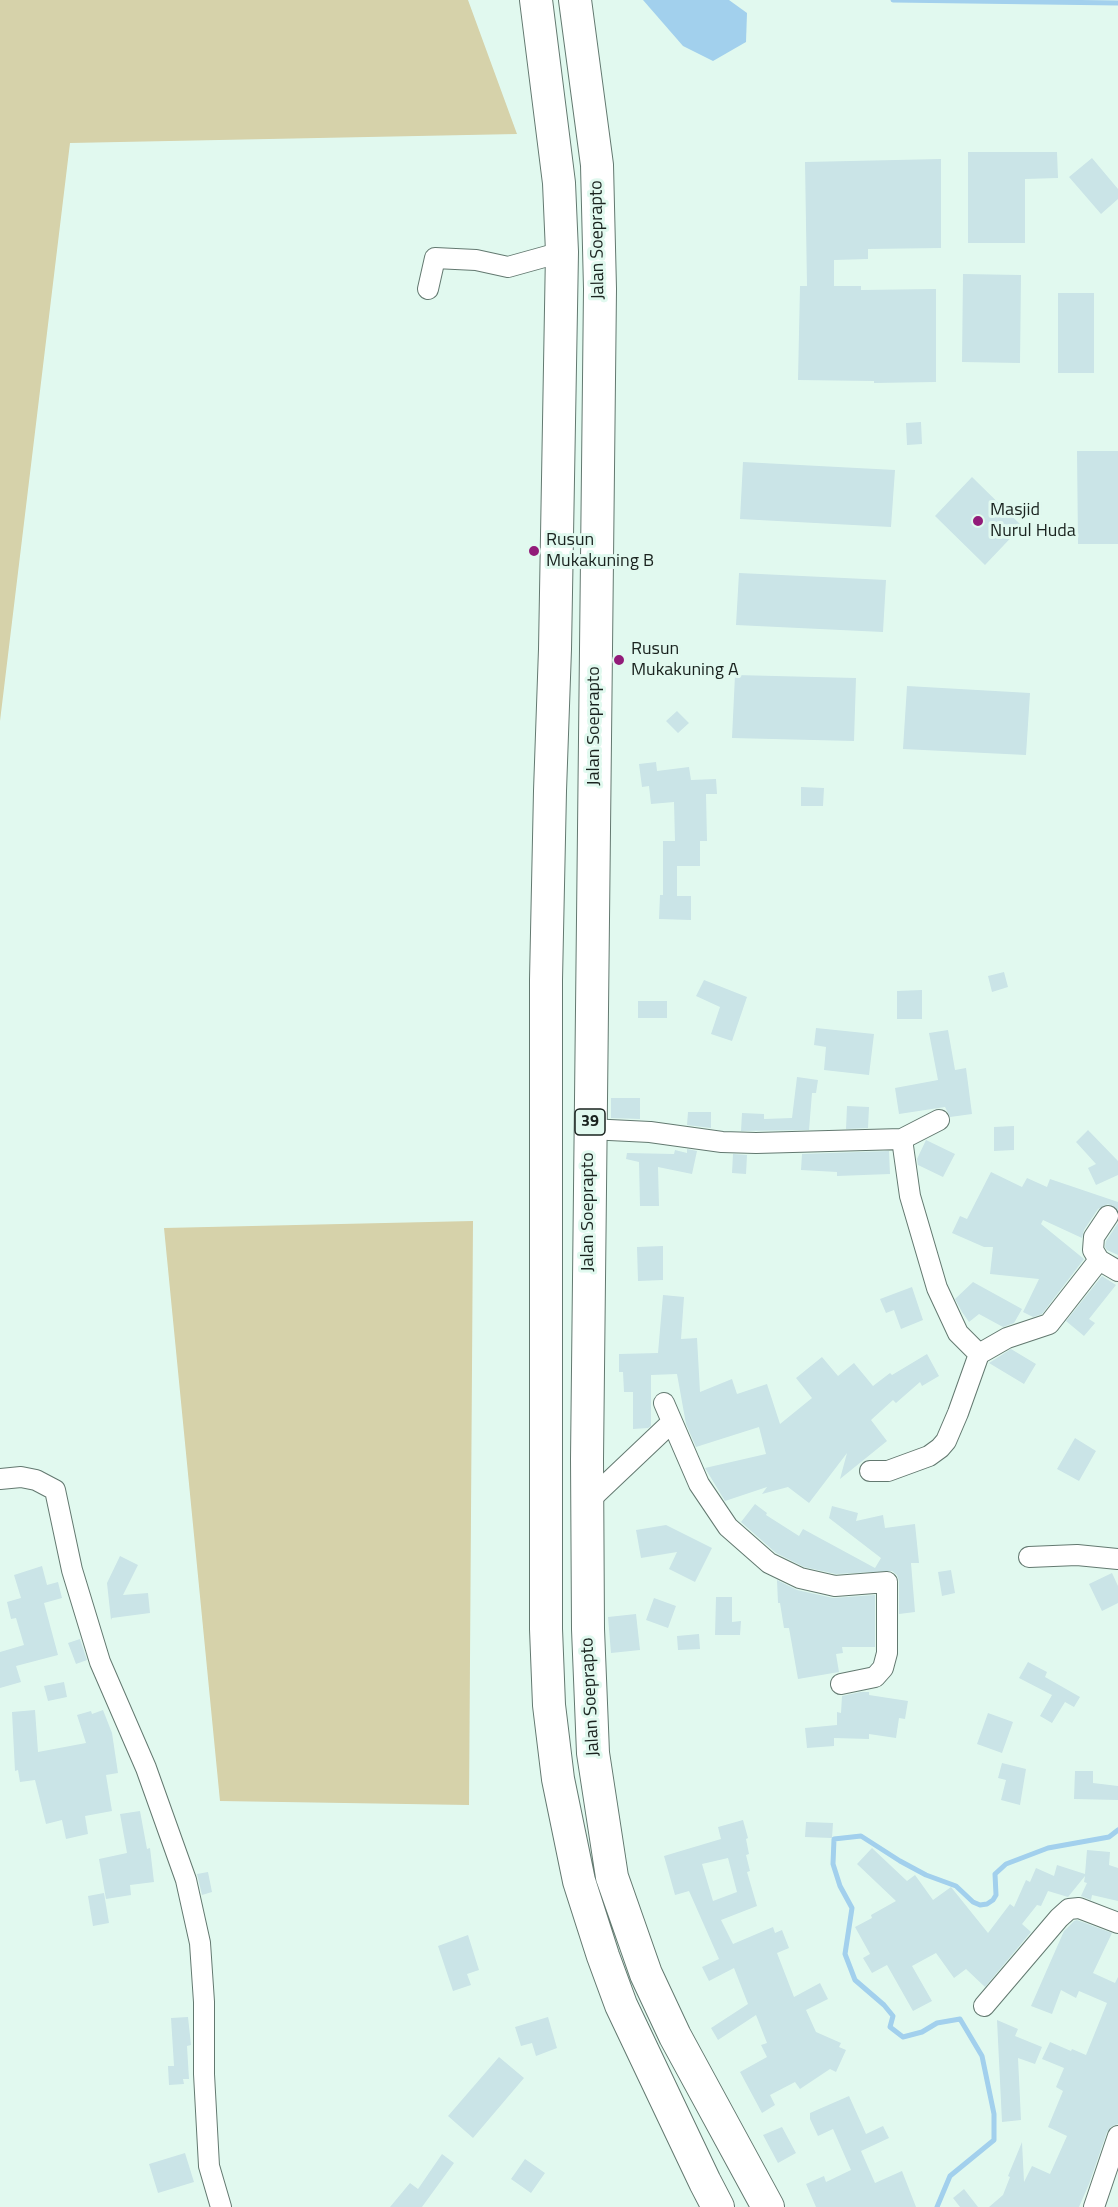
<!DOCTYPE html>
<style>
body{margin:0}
canvas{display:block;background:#e1f9ef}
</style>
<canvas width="1118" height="2207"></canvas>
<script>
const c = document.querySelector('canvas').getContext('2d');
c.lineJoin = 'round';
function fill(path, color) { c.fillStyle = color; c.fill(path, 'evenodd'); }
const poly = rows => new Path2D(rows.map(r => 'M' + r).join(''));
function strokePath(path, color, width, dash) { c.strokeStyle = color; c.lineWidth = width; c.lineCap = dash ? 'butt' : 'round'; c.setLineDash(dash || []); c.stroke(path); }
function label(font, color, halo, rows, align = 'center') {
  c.font = font + ' "Titillium Web",sans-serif'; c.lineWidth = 6; c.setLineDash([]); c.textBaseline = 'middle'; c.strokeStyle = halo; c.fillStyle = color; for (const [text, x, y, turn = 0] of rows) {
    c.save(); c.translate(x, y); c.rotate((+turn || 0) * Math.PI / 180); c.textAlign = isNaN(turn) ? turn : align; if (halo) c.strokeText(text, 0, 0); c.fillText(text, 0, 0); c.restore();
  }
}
const green = poly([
 [0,0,468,0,517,134,70,143,0,721],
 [473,1221,469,1805,220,1801,164,1228]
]);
const water = poly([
 [643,0,729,0,747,13,746,42,713,61,683,46]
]);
const stream = poly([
 [893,0,1118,3],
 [937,2207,950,2176,994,2140,994,2114,982,2056,960,2019,937,2023,922,2032,903,2037,890,2027,893,2016,884,2005,855,1980,845,1954,852,1908,840,1886,833,1864,834,1839,861,1836,900,1861,926,1875,956,1886,973,1902,980,1905,987,1904,993,1900,996,1895,995,1874,1006,1864,1048,1848,1109,1837,1118,1830]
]);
const building = poly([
 [968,152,1057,152,1058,178,1025,179,1025,243,968,243],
 [1092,158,1118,189,1118,199,1101,214,1069,177],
 [941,159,941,248,868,249,868,259,834,260,834,286,861,286,861,290,936,289,936,382,874,383,874,381,798,380,800,286,807,286,805,162],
 [963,274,1021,275,1020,363,962,362],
 [1058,293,1094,293,1094,373,1058,373],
 [921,422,922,444,907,445,906,423],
 [1077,451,1118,451,1118,544,1078,544],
 [743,462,895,470,891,527,740,519],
 [972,477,1022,526,985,565,935,516],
 [739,573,886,580,883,632,736,625],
 [735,675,856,678,854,741,732,738],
 [907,686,1030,693,1026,755,903,749],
 [677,711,689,723,678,733,666,721],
 [656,762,657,771,689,767,691,780,716,779,717,794,706,794,707,841,700,841,700,866,677,866,677,896,691,896,691,920,659,919,660,895,663,895,663,841,675,841,674,802,651,804,649,786,642,787,639,764],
 [801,787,824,788,823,806,801,806],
 [1004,972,1008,987,992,992,988,976],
 [704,980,747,997,732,1041,711,1034,720,1007,696,996],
 [922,990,922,1019,897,1019,897,991],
 [638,1001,667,1001,667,1018,638,1018],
 [816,1028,874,1034,869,1075,824,1070,826,1047,814,1045],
 [948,1030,955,1070,966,1068,972,1114,950,1117,945,1107,899,1114,895,1088,938,1080,929,1033],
 [797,1077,818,1080,816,1093,812,1093,809,1130,741,1131,742,1113,764,1114,764,1119,792,1118],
 [611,1098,640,1098,640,1119,611,1118],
 [847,1106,869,1107,868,1128,846,1129],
 [688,1112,711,1112,711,1128,687,1125],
 [1014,1126,1014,1150,994,1151,994,1127],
 [1088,1130,1118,1161,1118,1175,1096,1185,1088,1168,1096,1164,1076,1142],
 [926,1140,955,1154,943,1177,918,1165,917,1159],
 [687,1149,697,1151,692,1174,658,1167,659,1206,640,1206,639,1162,626,1159,627,1153,674,1154,675,1150,687,1153],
 [889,1151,890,1174,837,1176,837,1172,801,1170,802,1154],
 [733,1154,747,1155,746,1174,732,1173],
 [991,1172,1022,1187,1027,1178,1047,1187,1050,1179,1118,1202,1118,1210,1108,1204,1098,1209,1084,1230,1082,1238,1043,1220,1041,1224,1084,1259,1042,1314,1033,1317,1023,1312,1039,1279,990,1274,993,1247,984,1247,952,1233,960,1216,967,1219],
 [1118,1223,1118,1255,1107,1250,1105,1247,1106,1241],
 [663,1246,663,1280,638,1281,637,1247],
 [1102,1276,1116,1285,1089,1319,1095,1323,1084,1336,1066,1321],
 [973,1282,1022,1309,1014,1323,1003,1327,979,1314,969,1322,962,1312,955,1299],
 [912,1287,923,1320,901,1329,894,1310,886,1313,880,1299],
 [663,1295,684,1297,681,1339,697,1338,700,1392,732,1379,737,1394,767,1384,780,1424,812,1398,796,1378,822,1357,838,1376,854,1363,873,1386,890,1373,892,1375,927,1354,939,1376,922,1386,920,1382,896,1403,893,1400,871,1420,887,1441,840,1479,847,1453,809,1503,788,1487,762,1494,767,1487,725,1501,705,1468,766,1454,759,1427,696,1447,686,1424,677,1374,651,1375,651,1426,648,1428,633,1429,633,1392,624,1392,623,1372,619,1372,619,1354,658,1353],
 [1011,1349,1036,1364,1024,1384,989,1363],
 [1075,1438,1096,1451,1079,1481,1057,1469],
 [755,1504,767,1513,766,1515,799,1536,803,1529,875,1568,881,1558,829,1518,832,1506,858,1513,856,1521,883,1515,885,1528,915,1524,919,1563,911,1563,915,1612,899,1614,899,1581,897,1575,892,1571,836,1574,804,1567,776,1553,741,1522],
 [666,1525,712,1548,695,1582,669,1569,677,1552,641,1558,636,1530],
 [120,1556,138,1565,123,1595,148,1593,150,1613,112,1618,111,1620,107,1583],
 [42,1566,47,1585,58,1582,62,1598,44,1603,58,1655,16,1666,21,1682,0,1688,0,1652,24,1645,16,1618,11,1619,7,1602,21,1598,14,1575],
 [951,1570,955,1593,942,1596,938,1572],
 [1112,1573,1118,1586,1118,1603,1102,1611,1089,1584],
 [777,1580,797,1590,833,1598,875,1595,875,1647,842,1647,843,1653,836,1654,839,1672,798,1679,789,1628,784,1628,780,1603,778,1603],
 [716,1597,732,1597,732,1622,741,1621,740,1635,715,1635],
 [654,1598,676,1606,668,1628,646,1620],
 [636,1614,640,1650,611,1653,608,1617],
 [699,1634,700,1649,678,1650,677,1636],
 [80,1639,87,1660,76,1664,68,1643],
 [1028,1662,1047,1672,1045,1677,1080,1697,1074,1707,1065,1702,1052,1723,1040,1716,1052,1695,1019,1678],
 [64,1682,67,1697,48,1701,44,1686],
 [861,1692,869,1692,869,1695,908,1701,905,1719,899,1718,896,1738,869,1734,869,1739,834,1738,834,1746,807,1748,805,1728,837,1725,837,1712,841,1713,842,1696],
 [35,1710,38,1752,86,1743,77,1715,91,1711,92,1714,103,1710,112,1733,118,1773,106,1775,112,1811,85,1816,88,1834,66,1839,62,1820,46,1824,35,1780,20,1782,18,1770,15,1771,12,1712],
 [988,1713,1013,1722,1002,1753,977,1744],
 [1002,1763,1026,1769,1020,1805,1001,1800,1006,1780,998,1778],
 [1075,1771,1093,1771,1093,1783,1118,1786,1118,1800,1074,1799],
 [140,1811,147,1849,150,1848,154,1882,130,1885,131,1895,106,1899,99,1859,127,1853,120,1814],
 [743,1820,748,1838,746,1839,749,1854,746,1855,750,1871,747,1872,757,1906,721,1920,733,1944,773,1927,775,1933,782,1930,789,1948,777,1953,794,1997,820,1983,828,1999,806,2010,816,2032,841,2043,839,2047,846,2050,836,2072,830,2069,800,2089,795,2082,770,2095,775,2105,762,2113,740,2072,767,2057,761,2045,767,2043,756,2015,718,2040,711,2028,748,2004,734,1968,709,1981,702,1967,719,1959,689,1891,675,1895,664,1856,721,1839,718,1827],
 [728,1858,737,1892,713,1901,702,1864],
 [806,1822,833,1823,832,1838,805,1837],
 [872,1848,907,1881,915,1875,933,1900,951,1887,988,1933,1010,1904,1014,1907,1026,1880,1030,1882,1036,1868,1054,1876,1057,1865,1085,1874,1087,1850,1110,1852,1109,1865,1118,1868,1118,1901,1092,1895,1091,1900,1081,1896,1087,1883,1084,1882,1085,1876,1068,1897,1048,1891,1041,1906,1037,1905,1022,1924,1031,1932,985,1987,966,1969,954,1978,936,1953,912,1966,932,2001,913,2011,887,1965,872,1973,863,1958,870,1954,855,1927,872,1918,871,1915,896,1901,857,1864],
 [208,1872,212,1892,202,1895,197,1874],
 [104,1893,109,1923,93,1926,88,1896],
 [1077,1920,1112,1933,1093,1973,1115,1983,1118,1977,1118,2124,1111,2127,1107,2132,1089,2184,1079,2207,989,2207,1003,2195,1010,2177,1008,2176,1022,2142,1024,2182,1032,2166,1050,2174,1067,2136,1048,2127,1063,2091,1056,2087,1064,2068,1042,2059,1050,2042,1071,2051,1072,2049,1086,2055,1107,2003,1079,1991,1076,1998,1061,1990,1052,2014,1031,2006,1064,1931,1074,1921],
 [468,1935,479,1970,467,1974,471,1985,453,1991,438,1946],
 [188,2017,191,2045,187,2046,189,2079,183,2079,184,2084,169,2085,168,2066,174,2066,171,2018],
 [548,2017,557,2048,536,2056,532,2043,521,2046,515,2027],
 [997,2020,1018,2029,1015,2036,1042,2047,1035,2064,1018,2058,1021,2120,1002,2122],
 [499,2057,524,2078,473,2138,448,2116],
 [849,2096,866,2134,883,2126,889,2138,861,2151,875,2183,902,2171,916,2207,816,2207,806,2184,824,2176,826,2182,851,2170,833,2129,818,2136,810,2119,810,2113],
 [782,2127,796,2153,778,2163,763,2135],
 [185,2153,194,2182,158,2193,149,2164],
 [442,2154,454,2163,422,2207,390,2207,410,2183,418,2189],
 [525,2159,545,2173,531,2193,511,2179],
 [964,2189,978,2207,960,2207,953,2198]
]);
const minor = poly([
 [428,289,435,258,476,260,508,267,562,252],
 [589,1129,650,1132,722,1142,756,1143,902,1139,939,1120],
 [902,1139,910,1196,937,1288,958,1333,979,1354],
 [1108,1216,1094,1237,1093,1250,1099,1260,1118,1271],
 [664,1403,699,1484,728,1527,769,1563,800,1578,835,1586,887,1582,887,1653,883,1668,875,1677,841,1684],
 [870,1471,888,1471,929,1456,940,1448,946,1441,958,1413,979,1354,1007,1338,1049,1324,1099,1260],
 [0,1479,21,1477,36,1480,55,1490,72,1570,100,1662,146,1768,186,1880,200,1943,204,2002,204,2074,209,2166,221,2207],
 [587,1499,596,1494,672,1422],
 [1029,1557,1077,1555,1118,1559],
 [984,2006,1059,1918,1069,1909,1079,1908,1118,1923],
 [1094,2207,1118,2136]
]);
const trunk = poly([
 [536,0,559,183,562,252,555,649,550,791,546,980,546,1629,549,1705,558,1779,579,1881,603,1956,621,2005,705,2182,718,2207],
 [575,0,597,165,600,289,587,1459,588,1629,593,1753,612,1877,646,1974,675,2036,768,2207]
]);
const markers = [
 [978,521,6,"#921b79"],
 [534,551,6,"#921b79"],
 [619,660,6,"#921b79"]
];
const shields = [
 [590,1122,30]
];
const shieldNames = [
 ["39",590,1122]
];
const streetNames = [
 ["Jalan Soeprapto",598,240,-91],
 ["Jalan Soeprapto",595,726,-90],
 ["Jalan Soeprapto",589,1212,-90],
 ["Jalan Soeprapto",591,1697,-93]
];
const poiNames = [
 ["Masjid",990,511],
 ["Nurul Huda",990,532],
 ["Rusun",546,541],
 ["Mukakuning B",546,562],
 ["Rusun",631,650],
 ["Mukakuning A",631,671]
];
fill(green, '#d6d2aa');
fill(water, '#a2d0ed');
strokePath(stream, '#a2d0ed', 5);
fill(building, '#cae4e7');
strokePath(minor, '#637970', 22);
strokePath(trunk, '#637970', 34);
strokePath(minor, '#fff', 20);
strokePath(trunk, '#fff', 32);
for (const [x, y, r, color] of markers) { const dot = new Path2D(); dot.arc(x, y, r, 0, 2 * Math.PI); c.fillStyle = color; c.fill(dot); strokePath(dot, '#e1f9ef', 2); }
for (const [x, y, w] of shields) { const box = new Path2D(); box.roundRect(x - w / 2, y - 13, w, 26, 4.5); c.fillStyle = '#e1f9ef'; c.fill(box); strokePath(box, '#1a231f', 1.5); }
label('bold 16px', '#1a231f', null, shieldNames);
label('18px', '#1a231f', '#e1f9ef', streetNames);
label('18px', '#1a231f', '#e1f9ef', poiNames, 'left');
</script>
